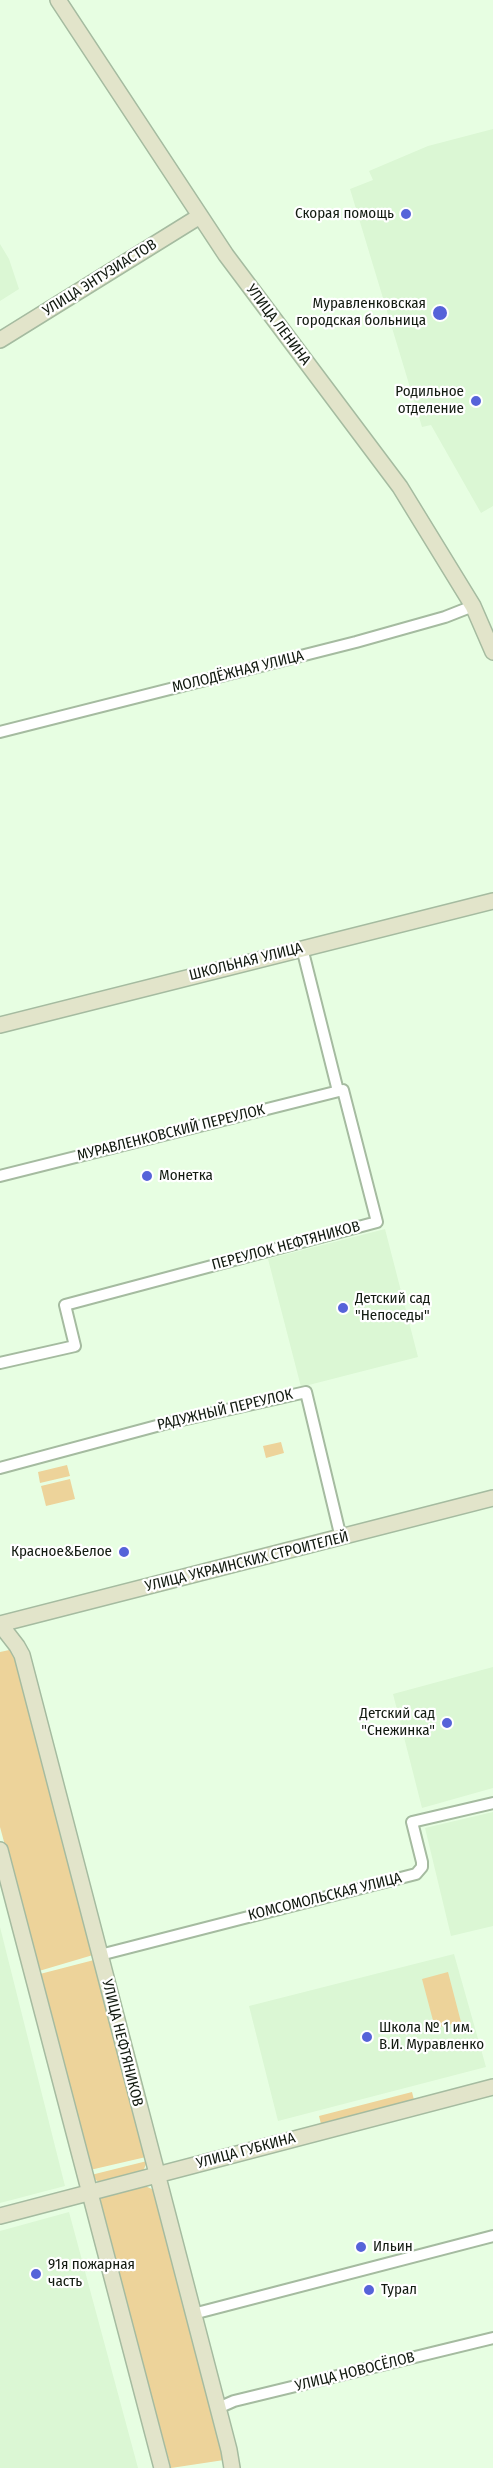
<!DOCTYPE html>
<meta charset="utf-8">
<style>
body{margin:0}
canvas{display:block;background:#e7fee2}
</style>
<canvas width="493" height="2468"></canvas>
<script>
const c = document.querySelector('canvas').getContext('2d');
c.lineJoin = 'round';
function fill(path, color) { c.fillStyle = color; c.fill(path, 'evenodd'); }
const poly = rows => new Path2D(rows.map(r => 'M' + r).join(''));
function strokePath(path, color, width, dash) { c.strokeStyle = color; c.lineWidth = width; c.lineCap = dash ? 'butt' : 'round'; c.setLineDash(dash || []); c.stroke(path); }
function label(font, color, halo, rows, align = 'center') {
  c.font = font + ' "Fira Sans Condensed",sans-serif'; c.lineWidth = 4.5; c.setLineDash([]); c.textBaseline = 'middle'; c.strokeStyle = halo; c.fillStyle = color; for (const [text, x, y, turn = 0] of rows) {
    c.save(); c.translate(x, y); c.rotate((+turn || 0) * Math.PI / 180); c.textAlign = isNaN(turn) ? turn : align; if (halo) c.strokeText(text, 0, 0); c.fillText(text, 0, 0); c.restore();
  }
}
const built = poly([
 [493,129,493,506,481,513,431,425,422,427,350,189,373,180,369,171,428,146],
 [0,244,9,259,19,289,0,301],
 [385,1229,418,1357,301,1387,268,1259],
 [493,1667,493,1788,422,1808,393,1694],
 [493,1812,493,1926,451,1936,425,1828],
 [0,1927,65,2186,0,2203],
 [454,1954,486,2067,278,2121,249,2006],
 [69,2212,138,2468,0,2468,0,2231]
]);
const green = poly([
 [281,1442,284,1453,266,1458,263,1446],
 [67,1465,70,1476,40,1483,38,1472],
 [70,1479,75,1499,46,1506,41,1486],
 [14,1649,93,1955,39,1971,0,1827,0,1652],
 [94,1960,146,2157,90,2170,40,1974],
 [448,1972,461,2022,435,2028,422,1979],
 [412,2092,414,2100,321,2124,319,2116],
 [147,2161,143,2172,99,2183,91,2175],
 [143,2185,154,2190,224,2460,171,2468,99,2206,102,2196]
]);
const street = poly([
 [0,732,356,642,445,617,473,606],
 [302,948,338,1091],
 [0,1176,343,1090,377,1222,65,1305,75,1346,0,1363],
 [0,1468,164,1424,306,1392,341,1538],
 [100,1955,416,1874,422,1867,422,1862,412,1822,493,1803],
 [193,2314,493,2236],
 [218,2408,234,2401,493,2338]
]);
const secondary = poly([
 [58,0,226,255,400,487,473,606,493,652],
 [0,340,200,216],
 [0,1025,493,901],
 [0,1850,162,2468],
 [0,2216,493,2087],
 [232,2468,229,2450,22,1655,17,1646,0,1624,493,1498]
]);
const markers = [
 [406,214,6,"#5663d9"],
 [440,313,8,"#5663d9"],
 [476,401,6,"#5663d9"],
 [147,1176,6,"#5663d9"],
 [343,1308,6,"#5663d9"],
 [124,1552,6,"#5663d9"],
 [447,1723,6,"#5663d9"],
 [367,2037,6,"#5663d9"],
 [361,2247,6,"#5663d9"],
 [36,2274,6,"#5663d9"],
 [369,2290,6,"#5663d9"]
];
const poiNames = [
 ["Скорая помощь",394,214,"right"],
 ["Муравленковская",426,304,"right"],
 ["городская больница",426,321,"right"],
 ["Родильное",464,392,"right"],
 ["отделение",464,409,"right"],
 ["Монетка",159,1176],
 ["Детский сад",355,1299],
 ["\"Непоседы\"",355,1316],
 ["Красное&Белое",112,1552,"right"],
 ["Детский сад",435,1714,"right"],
 ["\"Снежинка\"",435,1731,"right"],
 ["Школа № 1 им.",379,2028],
 ["В.И. Муравленко",379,2045],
 ["Ильин",373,2247],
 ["91я пожарная",48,2265],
 ["часть",48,2282],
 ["Турал",381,2290]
];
const streetNames = [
 ["УЛИЦА ЭНТУЗИАСТОВ",100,278,-32],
 ["УЛИЦА ЛЕНИНА",278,325,53],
 ["МОЛОДЁЖНАЯ УЛИЦА",238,672,-14],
 ["ШКОЛЬНАЯ УЛИЦА",246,962,-14],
 ["МУРАВЛЕНКОВСКИЙ ПЕРЕУЛОК",171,1133,-14],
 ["ПЕРЕУЛОК НЕФТЯНИКОВ",286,1246,-15],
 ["РАДУЖНЫЙ ПЕРЕУЛОК",225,1410,-13],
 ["УЛИЦА УКРАИНСКИХ СТРОИТЕЛЕЙ",247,1562,-14],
 ["КОМСОМОЛЬСКАЯ УЛИЦА",325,1897,-14],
 ["УЛИЦА НЕФТЯНИКОВ",122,2043,76],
 ["УЛИЦА ГУБКИНА",246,2151,-15],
 ["УЛИЦА НОВОСЁЛОВ",355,2372,-14]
];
fill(built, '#dbf7d4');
fill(green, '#edd39a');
strokePath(street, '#a5bba0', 14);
strokePath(secondary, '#a5bba0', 18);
strokePath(street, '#fff', 10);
strokePath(secondary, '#e2e4ca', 15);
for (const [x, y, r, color] of markers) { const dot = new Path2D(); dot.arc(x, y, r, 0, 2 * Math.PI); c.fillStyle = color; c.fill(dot); strokePath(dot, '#fff', 2); }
label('15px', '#121a10', '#fff', poiNames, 'left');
label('15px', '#121a10', '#fff', streetNames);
</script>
